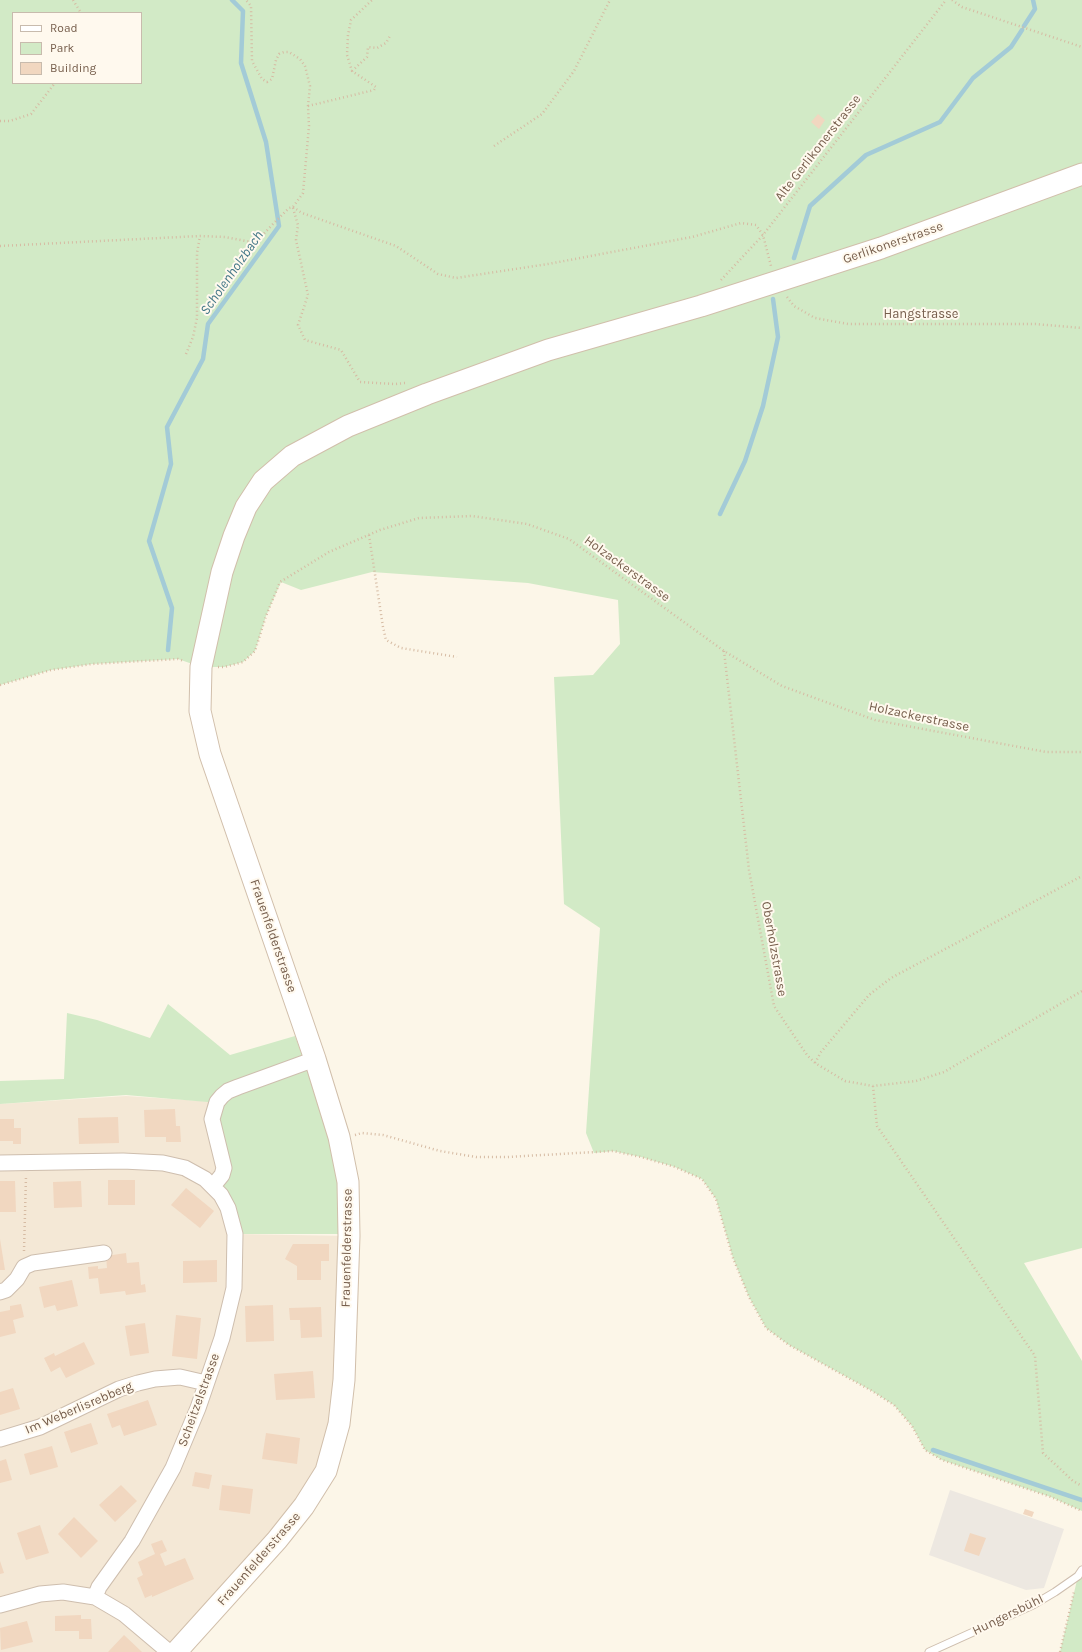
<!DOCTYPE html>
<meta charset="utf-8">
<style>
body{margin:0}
#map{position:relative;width:1082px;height:1652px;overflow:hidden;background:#fcf6e8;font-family:Karla,sans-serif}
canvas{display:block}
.legend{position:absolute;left:12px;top:12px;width:130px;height:72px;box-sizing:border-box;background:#fff9ee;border:1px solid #c8bbad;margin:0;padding:5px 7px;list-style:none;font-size:12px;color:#765e4c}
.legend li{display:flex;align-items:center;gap:8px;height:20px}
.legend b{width:20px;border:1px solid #c8bbad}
</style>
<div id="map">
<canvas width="1082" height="1652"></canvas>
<ul class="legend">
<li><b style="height:5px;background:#fff"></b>Road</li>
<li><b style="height:11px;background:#d2eac6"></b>Park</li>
<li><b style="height:11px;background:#f1d7c0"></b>Building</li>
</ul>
</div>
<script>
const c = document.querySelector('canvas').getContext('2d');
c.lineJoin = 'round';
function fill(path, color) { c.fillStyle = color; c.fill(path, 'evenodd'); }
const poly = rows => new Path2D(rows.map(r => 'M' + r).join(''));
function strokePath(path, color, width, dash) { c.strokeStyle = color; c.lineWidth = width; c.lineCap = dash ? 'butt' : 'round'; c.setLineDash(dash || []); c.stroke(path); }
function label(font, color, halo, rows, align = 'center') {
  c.font = font + ' Karla,sans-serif'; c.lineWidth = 4; c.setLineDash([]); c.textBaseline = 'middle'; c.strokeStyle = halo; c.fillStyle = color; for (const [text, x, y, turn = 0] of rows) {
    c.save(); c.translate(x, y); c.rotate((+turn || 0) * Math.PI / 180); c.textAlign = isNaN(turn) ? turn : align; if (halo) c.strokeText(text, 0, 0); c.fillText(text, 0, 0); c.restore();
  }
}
const residential = poly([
 [126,1096,217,1102,224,1168,213,1186,235,1234,349,1236,326,1471,176,1652,0,1652,0,1104]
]);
const industrial = poly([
 [950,1490,1064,1529,1044,1588,1026,1590,929,1555]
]);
const green = poly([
 [0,0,1082,0,1082,1248,1024,1263,1082,1361,1082,1511,1051,1497,942,1460,925,1450,912,1426,894,1405,872,1391,789,1345,766,1328,749,1297,733,1258,716,1199,702,1179,675,1167,641,1157,613,1151,594,1153,586,1133,600,928,564,904,554,677,593,675,620,644,618,600,528,583,372,572,301,590,281,582,266,616,255,651,243,662,224,667,201,667,178,659,92,664,51,670,0,685],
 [13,13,141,13,141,83,13,83],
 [168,1004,230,1055,295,1036,321,1106,339,1182,339,1234,242,1234,235,1207,223,1185,215,1121,219,1103,126,1095,0,1104,0,1081,64,1079,67,1013,97,1020,150,1038],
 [1078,1576,1082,1576,1082,1652,1060,1652]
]);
const stream = poly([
 [1024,26,1035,9,1033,0],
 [794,258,810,206,866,155,940,122,973,78,1011,47,1022,30],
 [720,514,745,461,763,406,778,337,773,299],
 [168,650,172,608,149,541,171,464,167,427,203,359,208,324,279,226,266,142,241,63,243,11,232,0],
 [933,1450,1082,1500]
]);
const building = poly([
 [818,114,825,120,819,129,811,122],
 [175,1109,176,1126,180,1126,181,1142,166,1142,166,1137,145,1137,144,1110],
 [118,1117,119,1143,79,1144,78,1118],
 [0,1119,14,1119,14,1128,21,1128,21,1144,13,1144,13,1141,0,1141],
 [108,1180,135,1180,135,1205,108,1205],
 [0,1181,15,1181,16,1212,0,1212],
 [81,1181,82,1207,54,1208,53,1182],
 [186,1188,214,1211,200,1228,171,1205],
 [0,1239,5,1270,0,1270],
 [293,1244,329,1244,329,1261,321,1261,321,1280,297,1280,297,1266,285,1259],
 [126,1253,127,1263,139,1262,141,1285,145,1284,146,1292,126,1295,125,1291,100,1294,98,1278,89,1279,88,1267,98,1266,98,1269,107,1268,106,1256],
 [217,1260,217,1282,183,1283,183,1261],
 [72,1280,78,1306,57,1311,55,1305,44,1308,39,1287],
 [21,1304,24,1317,13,1320,16,1333,0,1337,0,1312,10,1310,10,1306],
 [273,1305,274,1341,246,1342,245,1306],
 [321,1307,322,1337,301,1338,300,1320,290,1320,289,1308],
 [176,1315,201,1318,197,1359,172,1356],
 [145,1323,149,1353,130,1356,125,1326],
 [84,1342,95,1364,66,1378,60,1367,51,1372,44,1358,54,1353,55,1356],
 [313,1371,315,1398,276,1400,274,1374],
 [13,1388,20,1409,0,1415,0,1392],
 [148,1400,157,1425,124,1436,120,1425,112,1428,107,1414],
 [91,1423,98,1444,71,1453,64,1432],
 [266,1433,300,1438,297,1464,262,1459],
 [52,1446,58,1467,30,1475,24,1454],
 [6,1459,12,1480,0,1483,0,1461],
 [195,1472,212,1475,209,1489,192,1486],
 [121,1485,137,1501,115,1522,99,1505],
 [222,1485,253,1489,250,1514,219,1510],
 [1025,1509,1034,1512,1032,1517,1023,1514],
 [74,1517,98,1541,81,1558,58,1534],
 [40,1525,49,1553,26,1560,17,1533],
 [970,1533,986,1538,979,1556,964,1551],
 [162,1540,167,1551,160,1554,165,1566,185,1558,194,1579,152,1597,152,1595,145,1598,137,1578,143,1575,138,1562,155,1554,151,1544],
 [0,1561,4,1573,0,1574],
 [81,1615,81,1619,91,1619,92,1639,79,1639,79,1631,55,1631,55,1616],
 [27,1621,33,1642,1,1650,0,1628],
 [124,1635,142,1652,108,1652]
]);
const path = poly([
 [73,0,81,13],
 [952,0,962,7,1082,47],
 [352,71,367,57,368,47,377,48,386,43,390,36],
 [308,106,374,90,376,87,352,71,347,55,348,35,351,20,372,0],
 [0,121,10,121,31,114,55,83],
 [494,146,542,114,574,71,610,0],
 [293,207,302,213,396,246,438,274,456,278,548,264,692,237,741,223,756,225,763,235,771,266],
 [293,208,298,225,296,240,308,295,298,325,305,340,341,350,360,382,395,384,405,383],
 [0,246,200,236,225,237,251,242,258,240,273,224,289,208,293,207,303,193,309,126,308,106,310,86,305,66,300,59,289,52,284,52,279,54,276,60,272,79,267,82,262,79,252,61,251,6,246,0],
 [721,280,763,235,946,0],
 [787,297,794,306,815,318,848,324,1035,324,1082,328],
 [186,354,193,337,197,318,197,253,200,236],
 [369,535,383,627,386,640,401,648,457,657],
 [724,651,749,870,774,1006,807,1055,815,1063,845,1081,873,1086,916,1081,944,1072,1082,991],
 [218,667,224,667,243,662,255,651,266,616,280,582,329,552,380,530,419,518,472,516,527,524,569,539,724,651,782,686,875,720,1046,752,1082,752],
 [0,685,51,670,92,664,178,659,184,661],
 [815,1063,821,1052,869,995,891,978,1082,876],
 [873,1086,877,1126,1035,1356,1043,1453,1073,1481,1082,1486],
 [355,1135,362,1133,383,1135,440,1151,476,1157,507,1157,613,1151,641,1157,675,1167,702,1179,716,1199,733,1258,749,1297,766,1328,789,1345,872,1391,894,1405,912,1426,925,1450,942,1460,1051,1497,1082,1511],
 [24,1251,26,1176],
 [1060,1652,1074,1592]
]);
const lane = poly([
 [929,1652,1033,1605,1055,1592,1078,1576,1082,1570]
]);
const street = poly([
 [0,1163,123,1161,163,1163,185,1168,205,1179,221,1195,228,1208,235,1234,234,1288,222,1338,198,1408,173,1468,132,1541,99,1587,95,1597],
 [213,1186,222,1175,224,1168,212,1119,217,1102,222,1096,228,1091,238,1087,315,1059],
 [0,1292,6,1290,17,1279,24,1267,33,1263,104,1253],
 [0,1439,40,1427,119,1389,138,1383,155,1379,180,1377,206,1383],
 [0,1605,40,1594,63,1592,95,1597,124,1614,169,1652]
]);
const secondary = poly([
 [176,1652,277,1540,304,1506,326,1471,339,1424,344,1380,349,1236,348,1182,339,1137,315,1059,210,754,200,711,201,667,222,572,234,536,246,507,263,481,292,456,348,426,427,394,548,350,701,306,881,248,1082,174]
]);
const streetNames = [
 ["Alte Gerlikonerstrasse",818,148,-52],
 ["Gerlikonerstrasse",893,243,-19],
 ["Hangstrasse",921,314],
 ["Holzackerstrasse",627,569,36],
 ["Holzackerstrasse",919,717,12],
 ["Frauenfelderstrasse",273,936,71],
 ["Oberholzstrasse",774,949,80],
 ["Frauenfelderstrasse",347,1248,-89],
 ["Scheitzelstrasse",199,1400,-70],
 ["Im Weberlisrebberg",79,1408,-23],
 ["Frauenfelderstrasse",259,1559,-49],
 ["Hungersbühl",1008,1615,-26]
];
const waterNames = [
 ["Scholenholzbach",232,273,-55]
];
fill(residential, '#f4e8d6');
fill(industrial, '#ede8e1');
fill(green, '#d2eac6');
strokePath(stream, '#a3cbd7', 4.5);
fill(building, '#f1d7c0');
strokePath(lane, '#cebeae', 9);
strokePath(street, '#cebeae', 17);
strokePath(secondary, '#d1bfab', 23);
strokePath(path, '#d6bba3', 2.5, [1, 3]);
strokePath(lane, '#fff', 7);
strokePath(street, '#fff', 15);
strokePath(secondary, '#fff', 21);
label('13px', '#765e4c', '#fff9ee', streetNames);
label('italic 14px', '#467989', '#fff9ee', waterNames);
</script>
